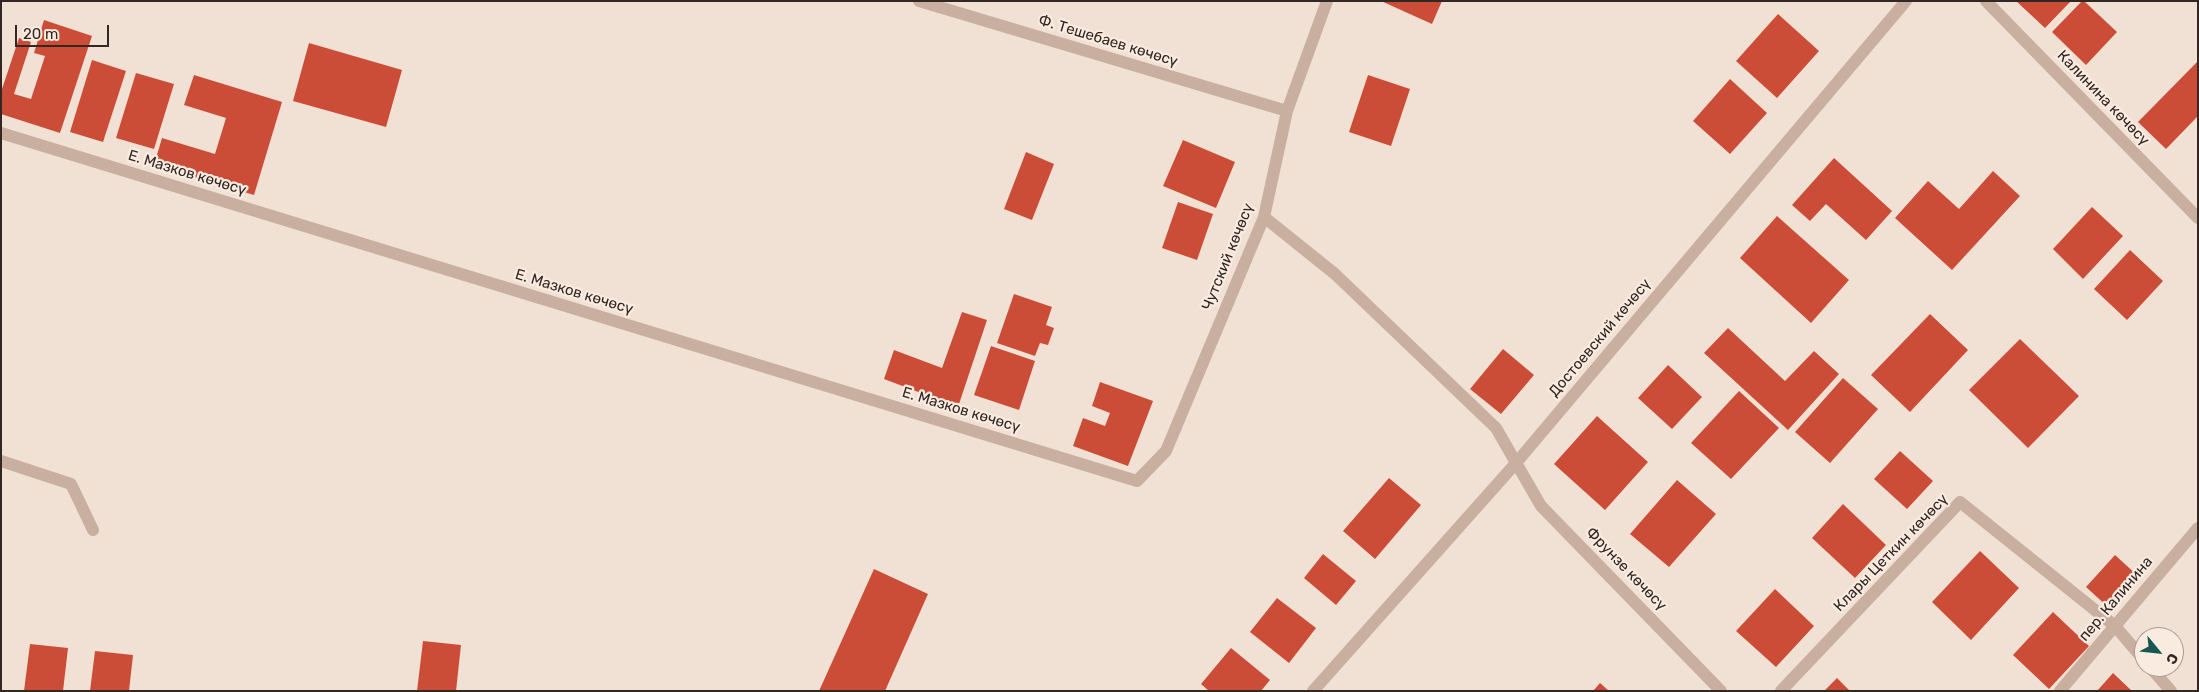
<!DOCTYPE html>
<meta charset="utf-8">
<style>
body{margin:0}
#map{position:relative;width:2199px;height:692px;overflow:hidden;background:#f1e1d4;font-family:Rubik,sans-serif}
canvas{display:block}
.frame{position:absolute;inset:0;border:2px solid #332724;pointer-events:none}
.north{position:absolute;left:2134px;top:627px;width:50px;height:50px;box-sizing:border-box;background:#f9ebe0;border:1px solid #aa9d95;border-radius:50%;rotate:118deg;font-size:14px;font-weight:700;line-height:20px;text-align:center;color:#332724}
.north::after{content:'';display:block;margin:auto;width:18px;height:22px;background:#185654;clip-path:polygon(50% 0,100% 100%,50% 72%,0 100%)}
.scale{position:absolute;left:15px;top:25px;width:94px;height:22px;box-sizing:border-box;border:2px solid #332724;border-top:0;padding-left:6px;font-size:15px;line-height:18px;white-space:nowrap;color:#332724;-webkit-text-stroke:4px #f9ebe0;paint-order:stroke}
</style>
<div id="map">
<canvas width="2199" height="692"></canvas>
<div class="frame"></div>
<div class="north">С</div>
<div class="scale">20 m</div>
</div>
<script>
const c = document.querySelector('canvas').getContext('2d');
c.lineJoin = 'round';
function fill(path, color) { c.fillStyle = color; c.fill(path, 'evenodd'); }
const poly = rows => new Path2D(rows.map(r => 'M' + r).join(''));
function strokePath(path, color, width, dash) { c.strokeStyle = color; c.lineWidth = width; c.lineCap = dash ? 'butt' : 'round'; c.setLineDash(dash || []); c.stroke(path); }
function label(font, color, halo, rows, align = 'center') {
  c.font = font + ' Rubik,sans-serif'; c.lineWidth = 4.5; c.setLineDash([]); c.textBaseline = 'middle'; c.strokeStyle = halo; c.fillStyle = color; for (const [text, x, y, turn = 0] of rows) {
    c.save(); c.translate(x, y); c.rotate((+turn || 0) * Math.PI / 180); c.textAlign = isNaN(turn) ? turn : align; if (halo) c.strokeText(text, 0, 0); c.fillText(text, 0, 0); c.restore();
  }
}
const building = poly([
 [1381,1,1442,1,1432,24],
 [2016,1,2071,1,2045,28],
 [2082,1,2084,1,2117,32,2086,65,2052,32],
 [1778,14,1819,51,1777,98,1736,61],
 [44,20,92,36,60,133,1,114,1,92,19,38,31,42,14,94,31,99,45,56,34,53],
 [309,43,402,70,386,127,293,101],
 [92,60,126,71,103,142,70,132],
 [2198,61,2198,116,2166,149,2138,122],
 [136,73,174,84,154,149,116,138],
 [194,75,282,102,254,195,154,165,162,138,215,154,226,118,184,105],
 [1368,75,1410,89,1391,146,1349,132],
 [1730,79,1767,113,1730,154,1693,121],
 [1183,140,1235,162,1216,208,1163,186],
 [1026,152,1054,164,1032,220,1004,209],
 [1834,158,1892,211,1866,240,1826,204,1810,221,1792,205],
 [1993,171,2020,196,1952,270,1895,218,1928,181,1959,209],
 [1178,202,1213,214,1197,260,1162,248],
 [2092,207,2123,236,2083,279,2053,249],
 [1777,216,1849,280,1811,323,1740,258],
 [2130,250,2163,281,2127,320,2094,289],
 [1014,294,1052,307,1046,325,1054,328,1048,345,1040,343,1035,356,997,343],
 [962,312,987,320,958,407,884,379,894,350,942,368],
 [1930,314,1968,350,1910,412,1871,375],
 [1728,328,1785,381,1814,351,1839,374,1788,430,1704,353],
 [2020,339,2079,396,2028,448,1969,390],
 [991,346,1035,361,1019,410,974,395],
 [1503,349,1534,375,1501,414,1470,389],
 [1668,365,1702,397,1672,429,1638,398],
 [1843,378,1878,409,1830,463,1795,432],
 [1100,382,1153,401,1128,466,1073,446,1083,418,1105,426,1110,413,1092,406],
 [1739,391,1779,428,1731,479,1691,443],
 [1597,416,1648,462,1605,510,1554,464],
 [1900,451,1933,481,1907,509,1874,479],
 [1389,478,1421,505,1375,559,1343,531],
 [1677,480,1716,514,1669,567,1630,534],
 [1843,504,1886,545,1855,578,1812,538],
 [1980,551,2019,588,1971,640,1932,602],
 [1323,554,1356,581,1336,605,1304,578],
 [2115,555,2138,576,2109,608,2086,587],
 [874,569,928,594,885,691,819,691],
 [1775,589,1814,626,1776,667,1736,631],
 [1277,598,1316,628,1289,663,1250,632],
 [2053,612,2089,646,2049,689,2013,655],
 [423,641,461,645,456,691,417,691],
 [30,644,68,648,63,691,24,691],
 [1231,648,1270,680,1261,691,1209,691,1201,684],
 [95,651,133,655,129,691,90,691],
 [2113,673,2132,691,2097,691],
 [1837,678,1850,691,1824,691],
 [1600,683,1609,691,1593,691]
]);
const street = poly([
 [919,1,1287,111],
 [1986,1,2198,218],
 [1,133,1137,481,1166,451,1264,217,1287,111,1327,1],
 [1264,217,1335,274,1496,428,1541,506,1721,691],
 [1,461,71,484,93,530],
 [2150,667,2171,691],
 [1313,691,1516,463,1906,1],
 [1781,691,1960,502,2115,626,2144,660],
 [2060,691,2198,528]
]);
const streetNames = [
 ["Ф. Тешебаев көчөсү",1108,41,17],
 ["Калинина көчөсү",2103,98,46],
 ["Е. Мазков көчөсү",187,173,17],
 ["Чутский көчөсү",1228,257,-68],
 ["Е. Мазков көчөсү",574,292,17],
 ["Достоевский көчөсү",1600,338,-50],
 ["Е. Мазков көчөсү",961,410,17],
 ["Клары Цеткин көчөсү",1891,553,-46],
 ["Фрунзе көчөсү",1626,569,46],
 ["пер. Калинина",2116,599,-50]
];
fill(building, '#cc4d37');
strokePath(street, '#c9afa0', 12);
label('15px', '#332724', '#f9ebe0', streetNames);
</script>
